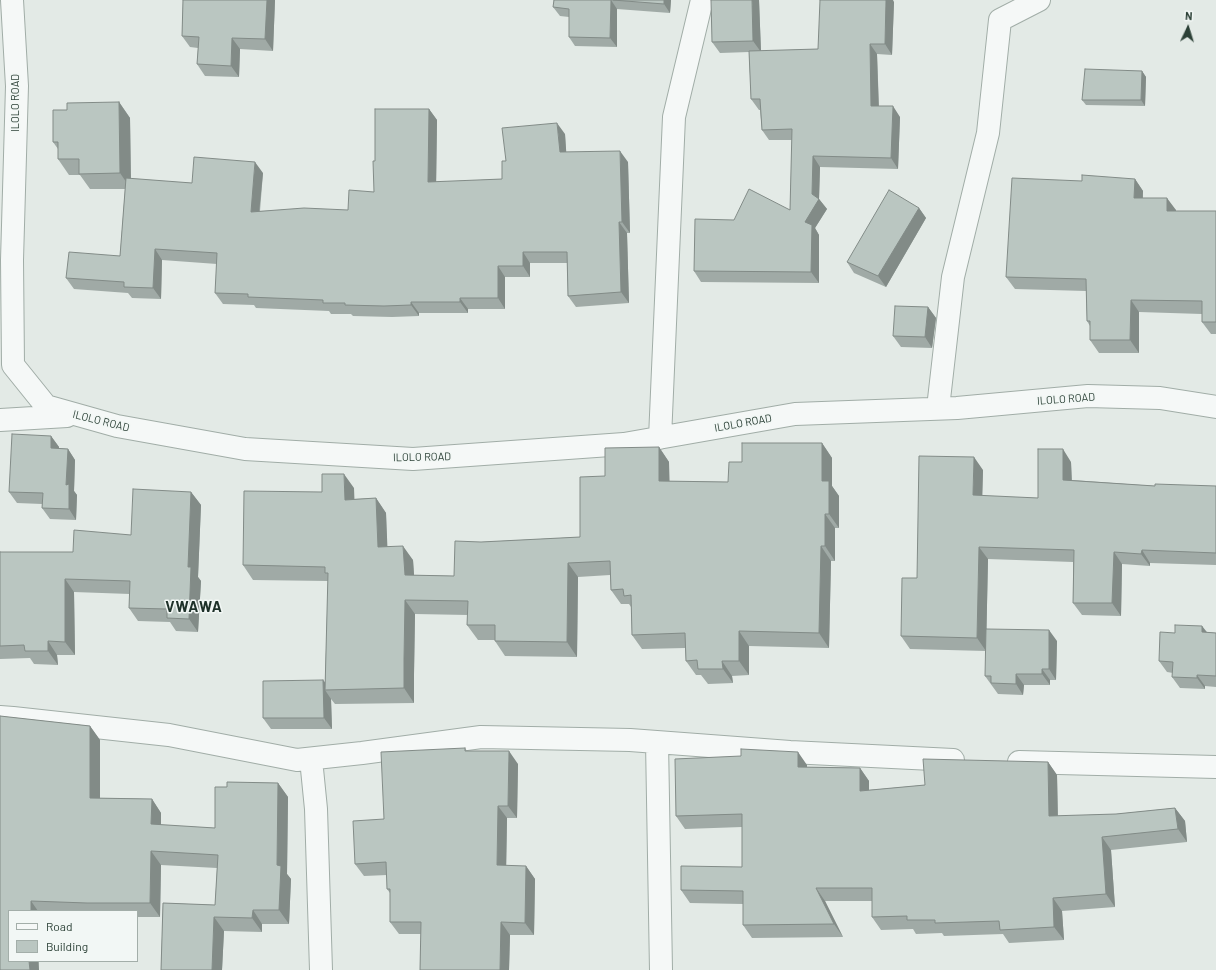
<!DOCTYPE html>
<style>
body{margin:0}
#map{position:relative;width:1216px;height:970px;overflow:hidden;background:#e3eae6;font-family:Barlow,sans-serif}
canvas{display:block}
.legend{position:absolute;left:8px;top:910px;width:130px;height:52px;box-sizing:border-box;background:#f2f7f5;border:1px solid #a3aea9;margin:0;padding:5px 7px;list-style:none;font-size:12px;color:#2c4137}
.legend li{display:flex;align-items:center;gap:8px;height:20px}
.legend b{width:20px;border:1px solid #a3aea9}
.north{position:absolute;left:1168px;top:8px;width:40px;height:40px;-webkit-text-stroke:3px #f2f7f5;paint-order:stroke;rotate:4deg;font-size:11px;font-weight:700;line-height:16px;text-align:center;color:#2c4137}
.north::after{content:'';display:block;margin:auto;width:14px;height:18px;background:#2c4137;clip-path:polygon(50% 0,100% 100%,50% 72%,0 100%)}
</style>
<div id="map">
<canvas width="1216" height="970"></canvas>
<ul class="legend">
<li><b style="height:5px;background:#f5f8f7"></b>Road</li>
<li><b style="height:11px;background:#bac6c1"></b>Building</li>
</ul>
<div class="north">N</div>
</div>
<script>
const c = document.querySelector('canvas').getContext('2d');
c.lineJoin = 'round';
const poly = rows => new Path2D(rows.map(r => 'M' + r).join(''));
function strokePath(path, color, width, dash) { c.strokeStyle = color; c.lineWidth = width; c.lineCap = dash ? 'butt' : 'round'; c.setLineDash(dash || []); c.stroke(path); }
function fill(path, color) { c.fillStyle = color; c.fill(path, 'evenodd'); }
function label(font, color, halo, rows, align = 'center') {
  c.font = font + ' Barlow,sans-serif'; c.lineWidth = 3; c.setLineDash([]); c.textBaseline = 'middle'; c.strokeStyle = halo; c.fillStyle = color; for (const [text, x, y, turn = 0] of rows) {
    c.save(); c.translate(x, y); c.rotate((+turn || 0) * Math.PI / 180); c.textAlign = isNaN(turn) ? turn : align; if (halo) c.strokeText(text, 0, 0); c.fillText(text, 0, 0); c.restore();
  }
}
const minor = poly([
 [12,0,17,86,12,260,13,365,46,406,117,426,245,449,413,459,624,444,795,414,957,408,1088,396,1160,398,1216,407],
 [938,408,953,277,988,133,1000,20,1039,0],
 [0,420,67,416],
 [660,438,674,117,702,0],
 [0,717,13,718,169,735,297,760,362,753,481,737,630,740,790,752,953,760],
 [657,742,661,970],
 [311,759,316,809,321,970],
 [1019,762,1216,767]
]);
const wall = poly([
 [183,0,275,0,273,51,240,49,239,77,205,76,197,64,198,48,190,47,182,36],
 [554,0,671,0,670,13,617,9,617,47,575,46,569,37,569,17,560,16,553,7],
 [759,0,761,51,818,49,894,2,892,55,877,54,879,106,900,117,898,169,820,167,819,199,827,209,815,228,819,235,819,283,701,282,694,271,734,220,790,210,792,140,769,140,762,130,760,110,759,110,751,99,749,52,720,53,712,42],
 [1142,71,1146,77,1145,106,1086,105,1082,100],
 [119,102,130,118,131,179,192,183,263,173,260,211,348,210,374,192,375,161,429,109,437,120,436,182,502,179,506,161,565,134,566,152,628,162,630,233,627,233,629,303,576,307,568,296,567,263,530,263,530,277,505,277,505,309,468,309,468,313,419,313,419,316,392,317,353,316,351,314,331,314,329,311,256,308,254,305,223,304,215,293,217,264,162,260,161,299,132,298,128,293,74,289,66,278,120,256,125,189,90,189,80,175,69,175,58,159,58,149,53,142,67,110],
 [1135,179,1143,191,1143,198,1176,210,1176,211,1216,211,1216,334,1211,334,1202,322,1202,314,1139,312,1139,353,1099,353,1090,340,1090,326,1087,321,1086,291,1015,289,1006,277,1082,181],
 [919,208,926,218,886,287,854,273,847,262],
 [928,307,936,318,932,348,901,347,893,336],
 [51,436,59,447,59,448,68,449,75,460,74,491,77,495,76,520,50,519,42,508,42,504,17,503,9,492],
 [822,443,832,458,832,486,839,496,839,528,835,528,835,561,831,561,829,648,749,646,749,675,732,676,733,683,708,684,701,675,696,675,686,661,685,648,642,649,632,635,631,607,629,604,621,604,611,590,610,575,578,577,577,657,505,656,495,641,495,640,478,640,467,625,468,615,415,614,414,674,414,703,335,704,331,699,332,729,271,729,263,718,323,680,325,682,328,581,253,580,243,565,322,492,354,488,354,499,376,498,386,513,387,546,413,560,414,575,454,576,481,542,580,537,605,476,659,447,669,462,669,481,728,482,742,462],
 [1071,462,1072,480,1155,486,1216,486,1216,565,1150,563,1150,566,1122,564,1121,616,1082,615,1073,603,1073,562,988,559,986,651,910,649,901,636,917,578,983,470,982,496,1038,498],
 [191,492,201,505,198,577,201,581,198,632,176,631,170,622,138,621,129,608,130,594,74,592,75,655,57,655,58,665,34,664,30,658,0,659,0,551,1,552,73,552,131,535],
 [1202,626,1207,632,1216,633,1216,687,1205,686,1205,689,1180,688,1172,677,1173,673,1167,672,1159,661,1175,633],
 [1057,641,1056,680,1050,680,1050,685,1024,685,1023,695,998,694,985,676],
 [0,716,90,726,100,740,100,798,152,799,161,813,161,825,215,828,215,787,227,787,227,782,278,783,288,797,287,874,291,879,289,924,262,924,262,932,224,931,222,970,161,970,163,903,215,905,217,868,161,865,160,917,137,917,137,911,9,911,9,961,41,961,39,961,39,970,0,970],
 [465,748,467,751,518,764,517,818,507,818,506,866,526,866,535,879,534,935,510,935,509,970,420,970,421,934,399,934,390,922,390,893,387,889,387,875,364,876,355,864,384,819],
 [1048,762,1057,775,1058,816,1116,814,1175,808,1185,821,1187,842,1111,850,1115,907,1062,911,1064,940,1009,943,1003,934,944,936,942,933,916,934,913,929,881,930,872,917,872,901,825,901,843,937,752,938,743,925,743,904,690,903,681,890,742,867,742,827,685,829,676,816,807,765,807,767,860,768,869,781,869,790,925,785]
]);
const shadedWall = poly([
 [267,0,275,0,273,51,265,39],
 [611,0,617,9,617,47,610,38],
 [664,0,671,0,670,13,664,4],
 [752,0,759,0,761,52,753,41],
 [886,0,893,0,894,2,892,55,885,44],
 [232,38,240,49,239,77,231,66],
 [870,44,877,54,879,116,871,106],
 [1142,71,1146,77,1145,106,1141,100],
 [119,102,130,118,131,189,120,173],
 [893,106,900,117,898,169,891,158],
 [429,109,437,120,436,193,428,182],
 [557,123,565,134,567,163,560,152],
 [620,151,628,162,630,233,622,222],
 [813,156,820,167,819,199,827,209,815,228,819,235,819,283,811,272,805,222,812,194],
 [255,162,263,173,258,223,251,212],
 [1135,179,1143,191,1142,210,1134,198],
 [1167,198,1176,210,1176,223,1167,211],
 [919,208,926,218,886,287,878,276],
 [619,222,627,233,629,303,621,292],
 [155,249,162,260,161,299,153,288],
 [523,252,530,263,530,277,523,266],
 [498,266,505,277,505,309,498,298],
 [460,298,468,309,468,313,460,302],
 [1131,300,1139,312,1139,353,1130,340],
 [411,302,419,313,419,316,411,305],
 [928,307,936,318,932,348,925,337],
 [51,436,59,447,59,459,51,448],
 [822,443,832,458,832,486,839,496,839,528,829,514,822,481],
 [659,447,669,462,670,496,659,481],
 [68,449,75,460,74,491,77,495,76,520,69,509,66,485],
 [1063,449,1071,462,1072,492,1063,480],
 [974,457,983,470,982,508,973,495],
 [344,474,354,488,355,514,345,500],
 [191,492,201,505,198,577,201,581,198,632,189,619,188,567],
 [376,498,386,513,388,561,378,547],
 [825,514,835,528,835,561,825,546],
 [403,546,413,560,415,589,405,575],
 [821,546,831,561,829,648,819,633],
 [979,547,988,559,986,651,977,638],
 [1142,550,1150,563,1150,566,1141,554],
 [1114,552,1122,564,1121,616,1112,603],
 [568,563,578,577,577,657,567,642],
 [65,579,74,592,75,655,65,642],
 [405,600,415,614,414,674,414,703,404,688,404,659],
 [1202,626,1210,637,1202,632],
 [1049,630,1057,641,1056,680,1049,669],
 [739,631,749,646,749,675,739,661],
 [48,641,57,655,58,665,48,651],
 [722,661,732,676,733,683,723,669],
 [1042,669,1050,680,1050,685,1042,674],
 [1016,674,1024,685,1023,695,1016,684],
 [1197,675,1205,686,1205,689,1197,678],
 [323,680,330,690,325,690,331,699,332,729,324,718],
 [90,726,100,740,100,811,90,798],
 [509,751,518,764,517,818,508,806],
 [798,752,807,765,807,780,798,767],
 [1048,762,1057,775,1058,829,1049,816],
 [860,768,869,781,869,804,860,791],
 [278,783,288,797,287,874,291,879,289,924,279,910,277,865],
 [152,799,161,813,161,838,151,824],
 [498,806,507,818,506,878,497,865],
 [1175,808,1185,821,1187,842,1178,829],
 [1102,837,1111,850,1115,907,1106,894],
 [151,851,161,865,160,917,150,903],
 [526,866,535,879,534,935,525,923],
 [816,888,825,901,843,937,834,924],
 [1053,898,1062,911,1064,940,1054,927],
 [31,901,38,911,31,911],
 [253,910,262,924,262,932,252,918],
 [214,917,224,931,222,970,212,970],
 [501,922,510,935,509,970,500,970],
 [29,961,38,961,39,970,30,970]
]);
const building = poly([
 [183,0,267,0,265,39,232,38,231,66,197,64,199,37,182,36,183,0],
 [554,0,611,0,610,38,569,37,569,9,553,7,554,0],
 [613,0,664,0,664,4,613,0],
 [711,0,752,0,753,41,712,42,711,0],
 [820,0,886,0,885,44,870,44,871,106,893,106,891,158,813,156,812,194,819,199,805,222,812,225,811,272,694,271,695,219,734,220,749,189,790,210,792,129,762,130,760,99,751,99,749,51,818,49,820,0],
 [1085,69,1142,71,1141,100,1082,100,1085,69],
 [119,102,120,173,79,174,79,159,58,159,58,142,53,142,53,110,67,110,67,103,119,102],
 [375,109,429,109,428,182,502,179,502,161,506,161,502,128,557,123,560,152,620,151,622,222,619,222,621,292,568,296,567,252,523,252,523,266,498,266,498,298,460,298,460,302,411,302,411,305,384,306,345,305,345,303,323,303,323,300,248,297,248,294,215,293,217,253,155,249,153,288,124,287,124,282,66,278,69,252,120,256,126,178,192,183,194,157,255,162,251,212,304,208,348,210,349,190,374,192,373,161,375,161,375,109],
 [1082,175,1135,179,1134,198,1167,198,1167,211,1216,211,1216,322,1202,322,1202,301,1131,300,1130,340,1090,340,1090,321,1087,321,1086,279,1006,277,1012,178,1082,181,1082,175],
 [889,190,919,208,878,276,847,262,889,190],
 [895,306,928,307,925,337,893,336,895,306],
 [12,434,51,436,51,448,68,449,66,485,69,484,69,509,42,508,43,493,9,492,12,434],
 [742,443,822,443,822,481,829,481,829,514,825,514,825,546,821,546,819,633,739,631,739,661,722,661,723,669,698,669,697,660,686,661,685,633,632,635,631,595,624,596,623,589,611,590,610,561,568,563,567,642,495,641,495,625,467,625,468,601,405,600,404,659,404,688,325,690,328,573,325,573,325,567,243,565,244,491,322,492,322,474,344,474,345,500,376,498,378,547,403,546,405,575,454,576,455,541,481,542,580,537,580,477,605,476,605,448,659,447,659,481,728,482,729,462,742,462,742,443],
 [1038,449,1063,449,1063,480,1155,486,1155,484,1216,486,1216,553,1142,550,1141,554,1114,552,1112,603,1073,603,1074,550,979,547,977,638,901,636,902,578,917,578,919,456,974,457,973,495,1038,498,1038,449],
 [133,489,191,492,188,567,191,567,189,619,167,618,167,609,129,608,130,581,65,579,65,642,48,641,48,651,25,651,24,645,0,646,0,552,73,552,74,530,131,535,133,489],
 [1175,625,1202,626,1202,632,1216,633,1216,676,1197,675,1197,678,1172,677,1173,662,1159,661,1160,632,1175,633,1175,625],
 [986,629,1049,630,1049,669,1042,669,1042,674,1016,674,1016,684,991,683,991,676,985,676,986,629],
 [323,680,324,718,263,718,263,681,323,680],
 [0,716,90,726,90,798,152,799,151,824,215,828,215,787,227,787,227,782,278,783,277,865,281,866,279,910,253,910,252,918,214,917,212,970,161,970,163,903,215,905,218,855,151,851,150,903,87,903,31,901,31,911,9,911,9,961,29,961,30,970,0,970,0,716],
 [465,748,465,751,509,751,508,806,498,806,497,865,526,866,525,923,501,922,500,970,420,970,421,922,390,922,390,889,387,889,386,862,355,864,353,821,384,819,381,752,465,748],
 [741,749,798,752,798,767,860,768,860,791,925,785,923,759,1048,762,1049,816,1116,814,1175,808,1178,829,1102,837,1106,894,1053,898,1054,927,1000,930,999,921,935,923,935,920,907,920,907,916,872,917,872,888,816,888,834,924,743,925,743,891,681,890,681,866,742,867,742,814,676,816,675,759,741,756,741,749]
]);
const streetNames = [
 ["ILOLO ROAD",15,103,-90],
 ["ILOLO ROAD",1066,399,-4],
 ["ILOLO ROAD",101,421,14],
 ["ILOLO ROAD",743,423,-10],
 ["ILOLO ROAD",422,457,-1]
];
const districtNames = [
 ["VWAWA",194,607]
];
strokePath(minor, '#a1ada7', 24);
strokePath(minor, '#f5f8f7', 22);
fill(wall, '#a0aaa6');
fill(shadedWall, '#828b87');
fill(building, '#bac6c1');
strokePath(building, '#828b87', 1);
label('11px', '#2c4137', '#f2f7f5', streetNames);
c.letterSpacing = '1px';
label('bold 15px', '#1e3129', '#f2f7f5', districtNames);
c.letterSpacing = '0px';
</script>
